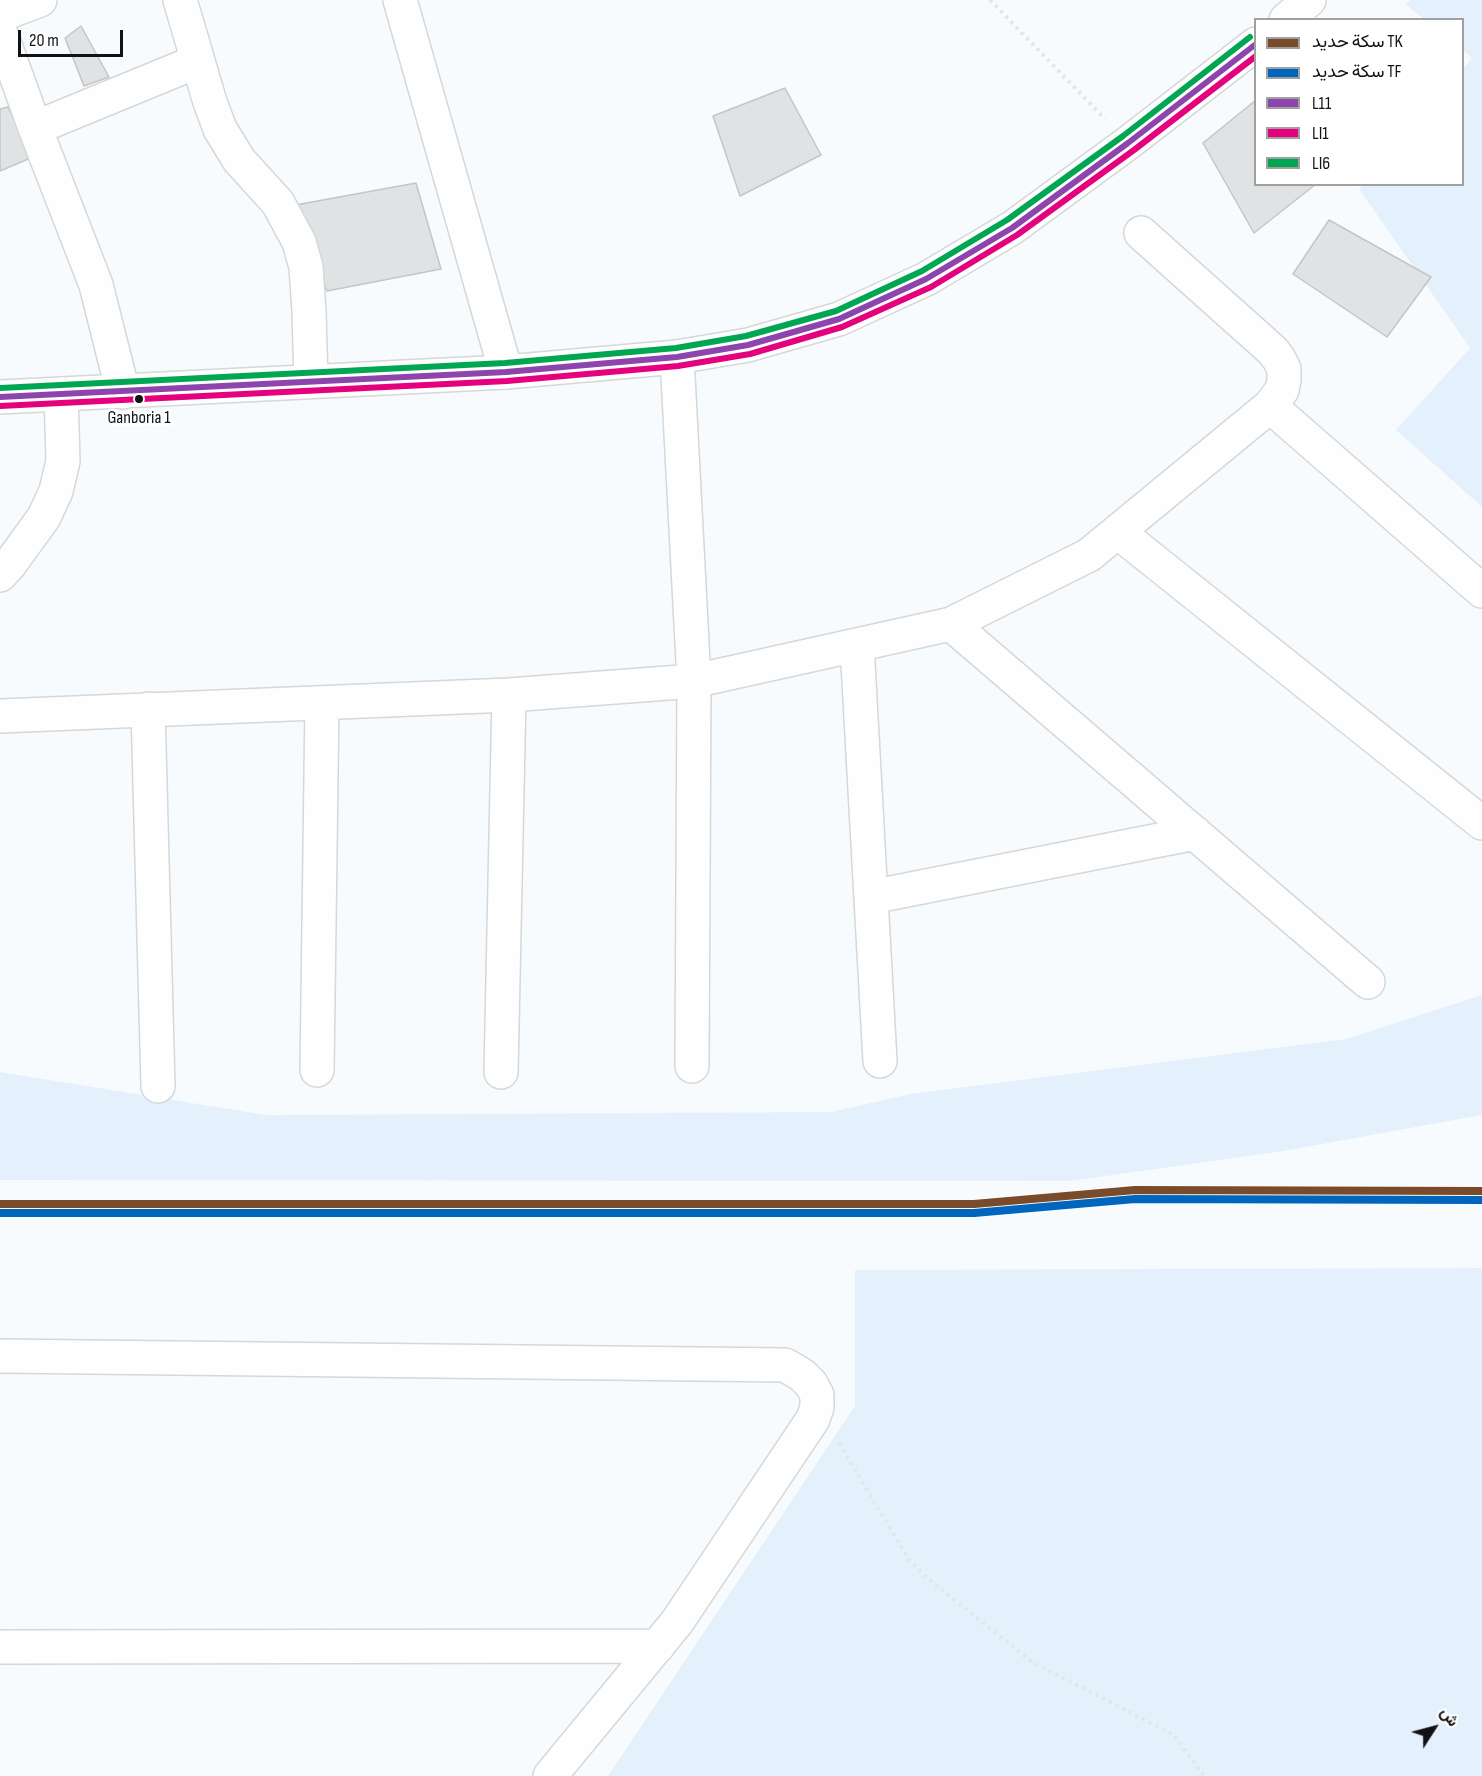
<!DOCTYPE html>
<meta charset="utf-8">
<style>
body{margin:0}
#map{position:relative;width:1482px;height:1776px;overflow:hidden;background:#f8fbfd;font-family:"Sofia Sans Condensed",Vazirmatn,sans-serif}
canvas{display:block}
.legend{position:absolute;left:1254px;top:18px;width:210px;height:168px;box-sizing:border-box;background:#fff;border:2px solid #a0a0a1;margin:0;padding:8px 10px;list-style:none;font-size:18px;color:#111214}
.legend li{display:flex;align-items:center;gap:12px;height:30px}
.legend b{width:30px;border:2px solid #a0a0a1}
.north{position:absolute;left:1404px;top:1698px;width:60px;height:60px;-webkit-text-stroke:4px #fff;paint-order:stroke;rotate:54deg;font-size:16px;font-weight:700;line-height:24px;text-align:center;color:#111214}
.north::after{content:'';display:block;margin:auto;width:21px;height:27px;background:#111214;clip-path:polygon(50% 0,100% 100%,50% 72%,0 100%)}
.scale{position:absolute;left:18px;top:30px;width:105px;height:27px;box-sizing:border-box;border:3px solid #111214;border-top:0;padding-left:8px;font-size:18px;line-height:21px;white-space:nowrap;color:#111214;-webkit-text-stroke:4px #fff;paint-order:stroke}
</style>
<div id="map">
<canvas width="1482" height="1776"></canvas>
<ul class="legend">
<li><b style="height:8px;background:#7a4b2a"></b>سكة حديد TK</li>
<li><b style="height:8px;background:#0065bd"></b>سكة حديد TF</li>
<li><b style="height:8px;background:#8e44ad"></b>L11</li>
<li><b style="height:8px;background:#e5007d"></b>LI1</li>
<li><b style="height:8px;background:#00a651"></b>LI6</li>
</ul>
<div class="north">ش</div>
<div class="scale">20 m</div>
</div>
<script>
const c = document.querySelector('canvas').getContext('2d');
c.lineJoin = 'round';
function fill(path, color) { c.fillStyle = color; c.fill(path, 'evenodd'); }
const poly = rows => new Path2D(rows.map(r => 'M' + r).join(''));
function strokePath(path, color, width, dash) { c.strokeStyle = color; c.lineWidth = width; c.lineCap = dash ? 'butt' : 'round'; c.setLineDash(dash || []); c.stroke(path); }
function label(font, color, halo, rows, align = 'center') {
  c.font = font + ' "Sofia Sans Condensed",sans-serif'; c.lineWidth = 5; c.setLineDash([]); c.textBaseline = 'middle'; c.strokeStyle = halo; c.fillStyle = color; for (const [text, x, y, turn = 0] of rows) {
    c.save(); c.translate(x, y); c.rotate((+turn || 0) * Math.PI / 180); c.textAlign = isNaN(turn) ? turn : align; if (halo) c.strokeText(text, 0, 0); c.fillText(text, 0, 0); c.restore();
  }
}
const green = poly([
 [1410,0,1482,0,1482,507,1396,430,1470,348,1359,189,1363,184,1462,184,1463,69,1472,58,1463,50,1462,20,1424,19,1405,4],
 [1482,995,1482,1115,1284,1151,1070,1181,0,1180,0,1072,266,1115,831,1112,910,1094,1346,1039],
 [1482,1268,1482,1776,608,1776,855,1406,855,1270]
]);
const building = poly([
 [81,26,109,77,84,86,65,38,81,26],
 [785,88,821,155,740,196,713,116,785,88],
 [1256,100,1256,184,1316,184,1254,233,1203,143,1256,100],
 [8,107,33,157,0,171,0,109,8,107],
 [416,183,441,269,327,291,290,206,416,183],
 [1329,220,1431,277,1387,337,1293,274,1329,220]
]);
const path = poly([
 [990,0,1105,119],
 [839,1443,909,1560,931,1581,1032,1662,1174,1735,1204,1776]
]);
const minor = poly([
 [180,0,210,102,220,129,239,160,278,203,299,242,306,267,309,312,311,381],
 [400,0,506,372],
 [0,15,40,0],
 [0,31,35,128,96,285,123,392],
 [35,128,198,61],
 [1141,233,1273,351,1279,359,1284,369,1284,380,1282,390,1270,406],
 [677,357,694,681,692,1066],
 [1118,532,1482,823],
 [951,624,1368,982],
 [857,645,880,1061],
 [148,709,158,1086],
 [0,716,509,695,694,681,951,624,1089,555,1270,406,1482,591],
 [871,897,1195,833],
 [317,1070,322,703],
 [501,1072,509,695],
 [0,1356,785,1365,802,1375,811,1384,817,1395,817,1407,813,1419,677,1622,550,1776],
 [0,1647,658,1646]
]);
const secondary = poly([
 [0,575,10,564,44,517,56,491,63,461,61,394]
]);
const primary = poly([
 [1286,20,1309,0],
 [0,397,506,372,677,357,748,345,839,319,926,279,1012,228,1128,143,1256,44]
]);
const bus1 = poly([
 [0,397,506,372,677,357,748,345,839,319,926,279,1012,228,1128,143,1256,44]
]);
const bus2 = poly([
 [0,406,507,381,678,366,750,354,842,327,931,287,1017,235,1134,150,1256,56]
]);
const bus3 = poly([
 [0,388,505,363,676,348,746,336,836,311,922,271,1007,220,1123,136,1250,37]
]);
const rail1 = poly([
 [0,1204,974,1204,1135,1190,1482,1191]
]);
const rail2 = poly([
 [0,1213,974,1213,1135,1199,1482,1200]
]);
const markers = [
 [139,399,5,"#111214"]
];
const busNames = [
 ["Ganboria 1",139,418]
];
fill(green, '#e4f1fd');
fill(building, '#e0e3e4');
strokePath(building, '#c3c5c6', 1.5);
strokePath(minor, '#d5d7d8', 36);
strokePath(secondary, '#d5d7d8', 36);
strokePath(primary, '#d5d7d8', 36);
strokePath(path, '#e4e5e5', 4, [3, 4.5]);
strokePath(minor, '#fefeff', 33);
strokePath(secondary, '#fefeff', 33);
strokePath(primary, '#fefeff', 33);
strokePath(bus1, '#8e44ad', 6);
strokePath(bus2, '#e5007d', 6);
strokePath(bus3, '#00a651', 6);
strokePath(rail1, '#7a4b2a', 8);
strokePath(rail2, '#0065bd', 8);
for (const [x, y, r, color] of markers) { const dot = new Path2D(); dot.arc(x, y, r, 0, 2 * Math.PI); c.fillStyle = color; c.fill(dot); strokePath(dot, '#fff', 2); }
label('18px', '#111214', '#fff', busNames);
</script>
